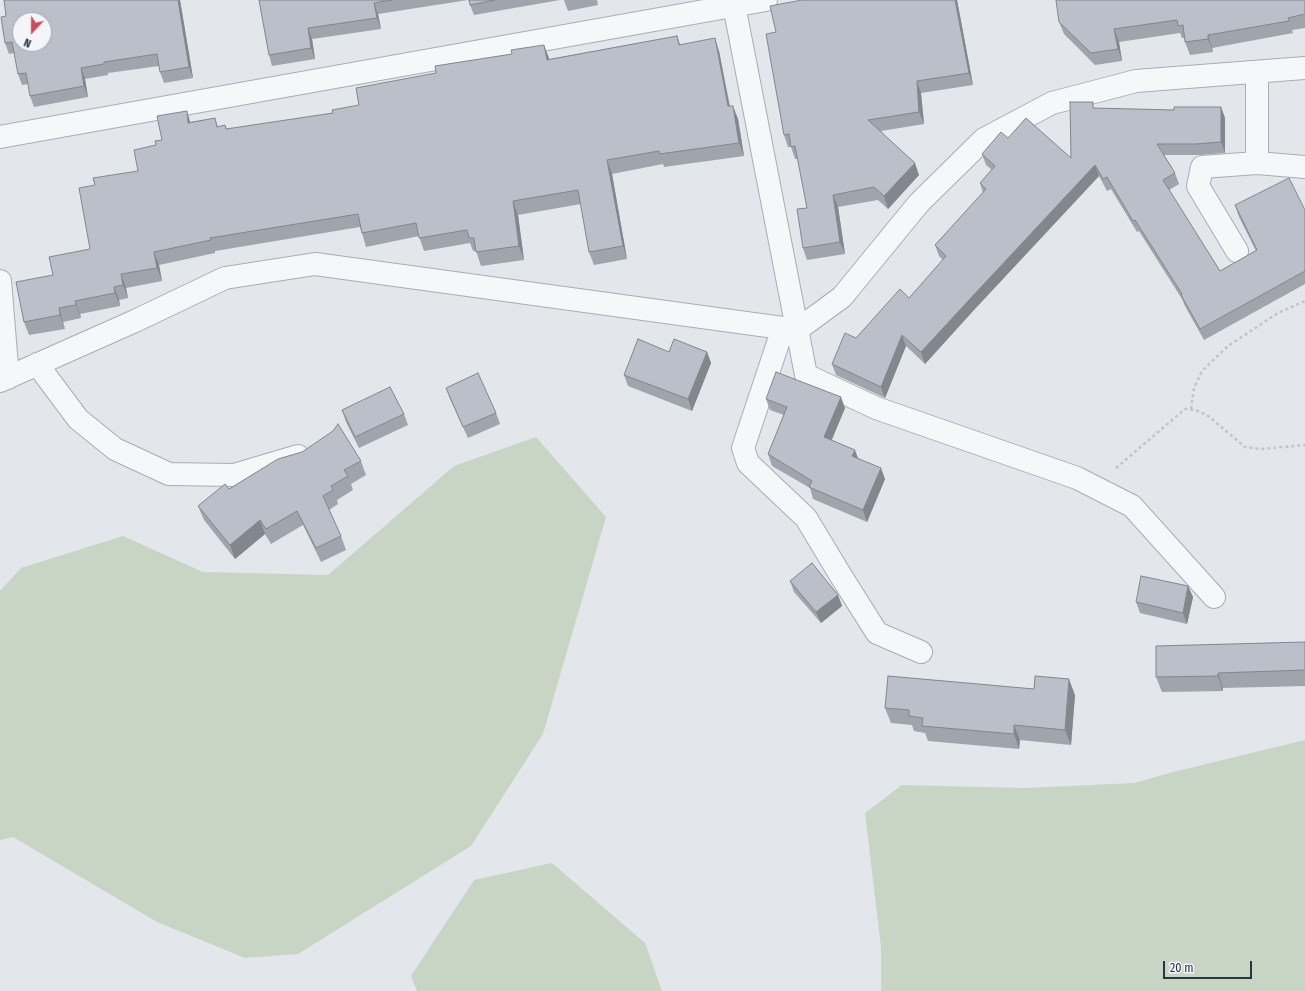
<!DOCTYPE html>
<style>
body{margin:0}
#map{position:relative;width:1305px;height:991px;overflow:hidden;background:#e3e6eb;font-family:"Fira Sans Condensed",sans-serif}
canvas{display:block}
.north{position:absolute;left:12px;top:12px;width:40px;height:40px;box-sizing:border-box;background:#f3f5f8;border:1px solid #a3a7b0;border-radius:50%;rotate:202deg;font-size:11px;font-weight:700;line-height:16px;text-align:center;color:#2b3344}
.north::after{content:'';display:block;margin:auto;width:14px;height:18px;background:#cf495c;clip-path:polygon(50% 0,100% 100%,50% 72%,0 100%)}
.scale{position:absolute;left:1163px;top:961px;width:89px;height:18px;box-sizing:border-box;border:2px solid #2b3344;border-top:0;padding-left:5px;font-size:12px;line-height:14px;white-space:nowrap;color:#2b3344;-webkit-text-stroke:3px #f3f5f8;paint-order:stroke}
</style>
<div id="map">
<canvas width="1305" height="991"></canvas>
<div class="north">N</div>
<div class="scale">20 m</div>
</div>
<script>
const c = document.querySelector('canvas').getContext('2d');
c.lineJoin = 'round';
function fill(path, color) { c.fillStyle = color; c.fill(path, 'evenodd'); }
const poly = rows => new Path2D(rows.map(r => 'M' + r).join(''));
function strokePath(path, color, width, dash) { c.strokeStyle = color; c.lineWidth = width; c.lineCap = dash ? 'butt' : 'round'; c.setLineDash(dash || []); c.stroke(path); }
const green = poly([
 [536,437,606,517,543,734,471,846,298,954,245,958,157,922,13,837,0,840,0,591,21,568,123,536,203,572,328,575,454,466],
 [1305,740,1305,991,881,991,881,947,865,813,902,785,1024,788,1135,783,1173,772],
 [552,863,645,943,662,991,417,991,411,976,474,880]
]);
const path = poly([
 [1191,409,1194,388,1202,371,1228,346,1278,313,1305,301],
 [1116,468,1185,409,1195,410,1207,415,1245,447,1261,449,1305,445]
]);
const street = poly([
 [733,0,806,375,876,408,1077,478,1132,506,1214,597],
 [1257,72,1257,163],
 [0,137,766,0],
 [1237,251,1198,186,1202,167,1257,163,1305,167],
 [0,281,8,378],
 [783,328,743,448,748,463,806,518,841,576,877,633,921,652],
 [37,364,78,419,115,449,169,474,234,475,298,456],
 [0,381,135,321,225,278,315,264,797,330,842,297,919,203,984,139,1052,103,1136,81,1305,68]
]);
const wall = poly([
 [180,0,193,78,164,83,160,72,159,66,108,73,108,75,85,79,88,97,34,107,30,96,28,84,22,85,18,74,14,53,9,54,5,43,6,16],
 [259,0,468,0,378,14,381,29,312,39,315,59,272,66,269,55],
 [469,0,560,0,474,15,470,5],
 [564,0,597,0,598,5,568,11],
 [802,0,957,0,973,85,921,93,924,124,881,131,919,175,888,209,878,200,838,207,845,254,807,260,803,248,807,208,798,159,795,159,791,147,788,147,784,135,776,32],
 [1305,0,1305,28,1292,30,1293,33,1212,48,1213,52,1190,55,1185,42,1185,38,1182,38,1180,33,1119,42,1122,61,1095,65,1064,34,1059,22],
 [677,36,680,44,719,51,730,106,738,119,744,156,664,167,663,164,612,174,627,259,594,265,589,252,581,204,518,215,524,260,481,266,476,251,473,251,470,243,424,251,419,236,366,247,362,233,360,227,215,251,215,253,159,265,162,281,126,288,128,298,119,300,120,306,80,314,81,318,63,322,65,329,29,335,24,322,53,275,90,249,95,185,138,171,156,145,162,140,190,122,215,118,218,127,225,125,227,129,333,113,549,58,549,59],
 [1221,107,1225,118,1225,153,1200,155,1164,155,1175,173,1179,184,1169,190,1220,271,1256,251,1239,217,1235,205,1305,210,1305,284,1204,340,1185,306,1182,299,1139,231,1137,232,1111,189,1107,191,1099,176,973,311,925,364,906,346,885,398,836,375,832,364,856,338,909,298,943,260,939,256,935,245,983,193,980,183,992,170,986,165,982,154,1008,138,1071,158,1095,108,1174,110],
 [669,352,707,352,711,363,692,411,628,386,624,375],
 [446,388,496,413,500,424,468,438,450,399],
 [766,399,845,408,832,440,858,458,885,479,867,522,813,499,810,488,772,466,768,454,784,415,770,410],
 [342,410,404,414,408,425,359,448,346,422],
 [361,461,366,475,351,484,353,490,337,500,338,504,329,510,341,536,346,550,321,562,303,525,271,544,265,534,235,559,204,520,198,506,229,489],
 [790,581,838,595,842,606,821,623,794,592],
 [1188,586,1193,597,1187,624,1140,613,1136,602],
 [1305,642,1305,686,1223,688,1223,691,1162,692,1156,677],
 [1075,695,1071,745,1020,740,1019,749,928,741,925,733,914,731,912,725,891,723,885,708]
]);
const shadedWall = poly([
 [178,0,180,0,193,78,189,67],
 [955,0,957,0,973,85,969,73],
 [374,3,378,14,381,29,377,18],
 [308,28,312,39,315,59,311,48],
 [1114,29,1119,42,1122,61,1118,49],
 [1208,35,1212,48,1213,52,1208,39],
 [715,38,719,51,732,120,728,106],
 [544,45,549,58,551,73,547,60],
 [81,68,85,79,88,97,84,86],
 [917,81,921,93,924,124,919,112],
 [733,106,738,119,744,156,739,143],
 [1221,107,1225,118,1225,153,1221,142],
 [187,111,191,125,188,123],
 [607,160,612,174,627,259,623,246],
 [915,163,919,175,888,209,884,196],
 [1095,165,1099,176,973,311,925,364,921,352,969,300],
 [833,195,838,207,845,254,840,242],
 [513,201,518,215,524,260,519,246],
 [154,252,159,265,162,281,157,268],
 [121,274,126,288,128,298,123,285],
 [114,287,119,300,120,306,115,293],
 [75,301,80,314,81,318,76,305],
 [59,308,65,329,60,315],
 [902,335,906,346,885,398,881,387],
 [707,352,711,363,692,411,688,399],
 [841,397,845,408,828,448,824,437],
 [855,450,859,461,852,456],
 [881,468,885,479,867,522,863,510],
 [260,520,265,534,235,559,230,545],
 [1188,586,1193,597,1187,624,1183,613],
 [838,595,842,606,821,623,816,612],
 [1218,673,1223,688,1223,691,1218,676],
 [1069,679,1075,695,1071,745,1065,730],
 [1014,725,1020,740,1019,749,1014,734]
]);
const building = poly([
 [4,0,178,0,189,67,160,72,157,54,104,62,104,64,81,68,84,86,30,96,26,73,18,74,12,42,5,43,1,17,6,16,4,0],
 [20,20,44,20,44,44,20,44,20,20],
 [259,0,392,0,374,3,377,18,308,28,311,48,269,55,259,0],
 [469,0,495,0,470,5,469,0],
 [802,0,955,0,969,73,917,81,919,112,868,120,915,163,884,196,874,187,833,195,840,242,803,248,797,209,807,208,795,146,791,147,789,134,784,135,766,34,776,32,770,6,802,0],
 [1056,0,1305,0,1305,14,1288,18,1289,21,1208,35,1208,39,1185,42,1183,25,1178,26,1177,20,1114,29,1118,49,1091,53,1059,22,1056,0],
 [677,36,679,45,715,38,728,106,733,106,739,143,659,154,659,151,607,160,623,246,589,252,578,190,513,201,519,246,476,252,474,238,469,238,467,230,419,238,416,223,362,233,358,214,210,238,211,240,154,252,157,268,121,274,123,285,114,287,115,293,75,301,76,305,59,308,60,315,24,322,16,282,53,275,49,257,90,249,79,188,95,185,93,178,138,171,134,150,156,145,155,141,162,140,157,116,187,111,188,123,215,118,217,127,225,125,226,129,333,113,332,110,359,105,356,88,436,73,435,66,512,54,511,50,544,45,547,60,677,36],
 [1070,102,1093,102,1093,108,1174,110,1174,107,1221,107,1221,142,1196,144,1157,144,1175,173,1163,180,1220,271,1257,250,1235,205,1289,178,1305,210,1305,271,1200,329,1181,295,1182,294,1135,220,1133,221,1107,177,1103,179,1095,165,969,300,921,352,902,335,881,387,832,364,845,333,856,338,900,289,909,298,946,256,935,245,986,189,980,183,995,166,982,154,1001,132,1008,138,1026,118,1071,158,1070,102],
 [638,339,669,352,674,339,707,352,688,399,624,375,638,339],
 [776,372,841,397,824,437,855,450,852,456,881,468,863,510,809,487,812,481,768,454,787,407,766,399,776,372],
 [478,373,496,413,463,427,446,388,478,373],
 [390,387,404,414,355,437,342,410,390,387],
 [338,424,361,461,344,470,348,476,331,486,333,490,323,496,341,536,316,548,297,511,266,529,260,520,230,545,198,506,225,484,229,489,278,459,302,452,333,431,338,424],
 [812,563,838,595,816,612,790,581,812,563],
 [1141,576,1188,586,1183,613,1136,602,1141,576],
 [1305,642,1305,670,1218,673,1218,676,1156,677,1156,646,1305,642],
 [888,676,1034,689,1035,676,1069,679,1065,730,1014,725,1014,734,922,726,923,718,909,716,909,710,885,708,888,676]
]);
fill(green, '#c8d5c4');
strokePath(street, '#a8adb6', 24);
strokePath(path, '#c1c4ca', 2.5, [3, 3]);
strokePath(street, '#f6f7f9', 22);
fill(wall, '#a0a4ad');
fill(shadedWall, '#82868d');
fill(building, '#babfc9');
strokePath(building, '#82868d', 1);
</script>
